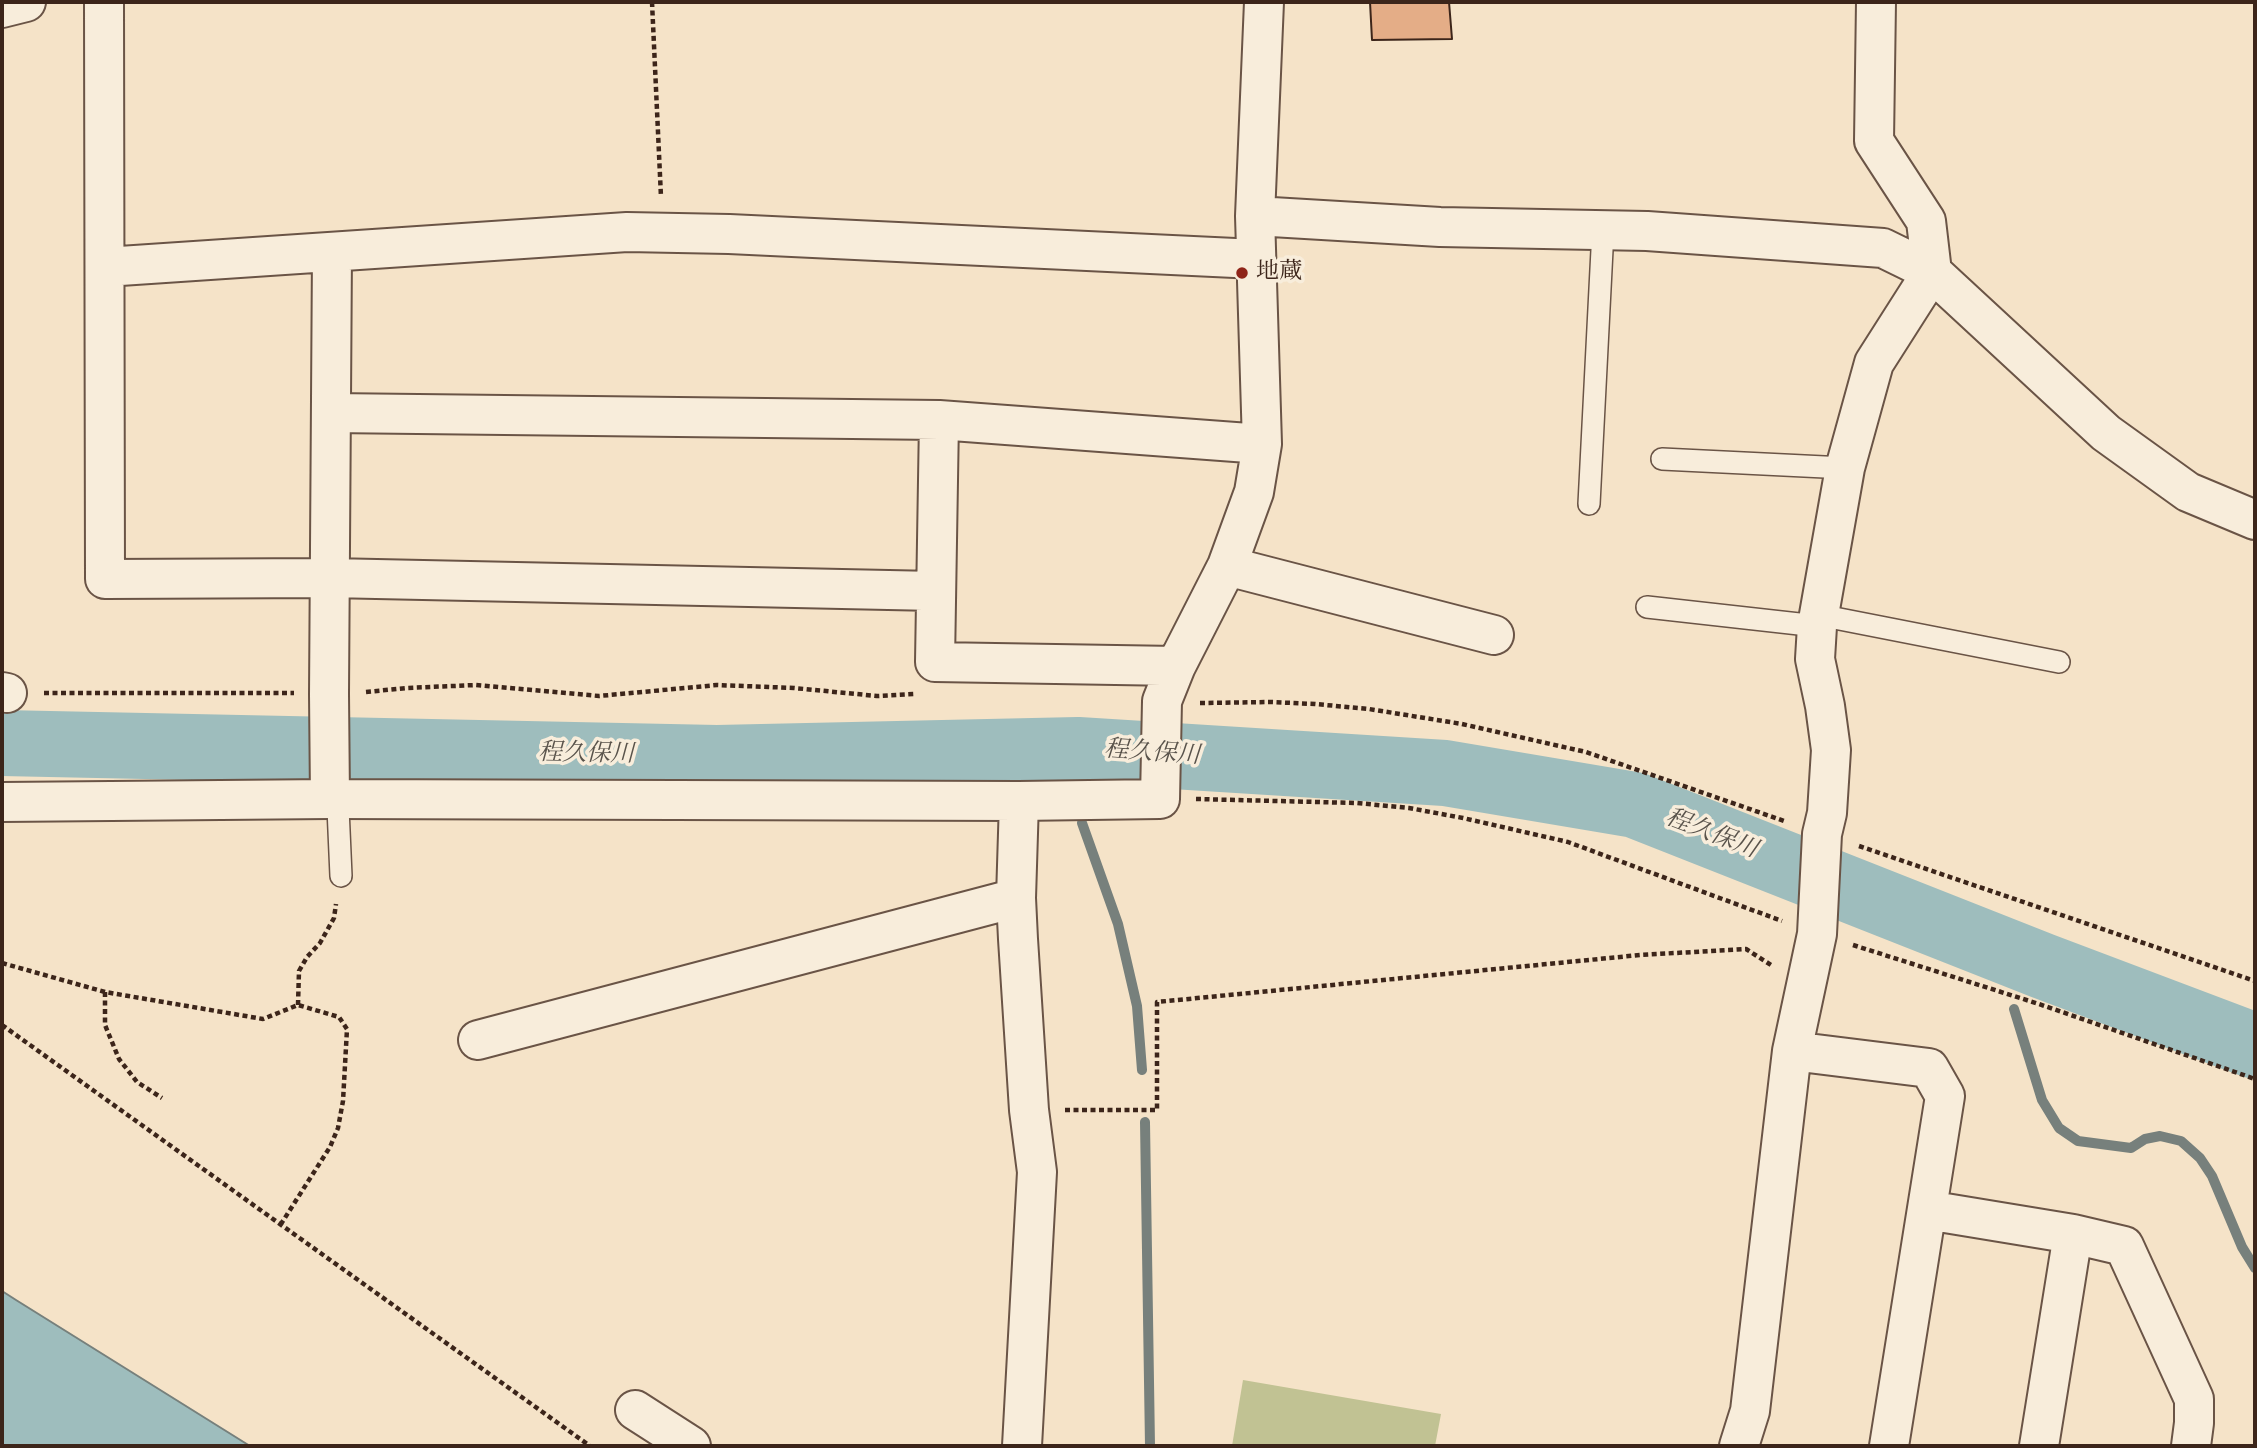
<!DOCTYPE html>
<meta charset="utf-8">
<style>
body{margin:0}
#map{position:relative;width:2257px;height:1448px;overflow:hidden;background:#f5e3c8;font-family:"IM FELL Double Pica",serif}
canvas{display:block}
.frame{position:absolute;inset:0;border:4px solid #3c251a;pointer-events:none}
</style>
<div id="map">
<canvas width="2257" height="1448"></canvas>
<div class="frame"></div>
</div>
<script>
const c = document.querySelector('canvas').getContext('2d');
c.lineJoin = 'round';
function fill(path, color) { c.fillStyle = color; c.fill(path, 'evenodd'); }
const poly = rows => new Path2D(rows.map(r => 'M' + r).join(''));
function strokePath(path, color, width, dash) { c.strokeStyle = color; c.lineWidth = width; c.lineCap = dash ? 'butt' : 'round'; c.setLineDash(dash || []); c.stroke(path); }
function label(font, color, halo, rows, align = 'center') {
  c.font = font + ' "IM FELL Double Pica","Noto Serif JP",serif'; c.lineWidth = 7; c.setLineDash([]); c.textBaseline = 'middle'; c.strokeStyle = halo; c.fillStyle = color; for (const [text, x, y, turn = 0] of rows) {
    c.save(); c.translate(x, y); c.rotate((+turn || 0) * Math.PI / 180); c.textAlign = isNaN(turn) ? turn : align; if (halo) c.strokeText(text, 0, 0); c.fillText(text, 0, 0); c.restore();
  }
}
const green = poly([
 [1243,1380,1441,1414,1435,1446,1232,1446]
]);
const water = poly([
 [2,1291,16,1300,250,1446,2,1446,2,1291]
]);
const stream = poly([
 [1063,750,1071,777],
 [1082,823,1118,924,1137,1006,1142,1070],
 [2037,982,2043,966],
 [2014,1009,2042,1100,2059,1128,2078,1141,2131,1148,2145,1139,2160,1136,2181,1141,2200,1158,2212,1176,2242,1247,2255,1268],
 [1145,1122,1150,1446]
]);
const river = poly([
 [2,743,717,758,1078,750,1445,773,1635,805,2043,966,2255,1046]
]);
const building = poly([
 [1370,2,1449,2,1452,39,1372,40,1370,2]
]);
const path = poly([
 [652,2,661,197],
 [366,692,407,688,476,685,599,696,717,685,794,688,877,696,915,694],
 [44,693,294,693],
 [1200,703,1271,702,1315,704,1369,709,1462,724,1586,752,1787,822],
 [1196,799,1357,803,1409,808,1463,818,1568,842,1782,921],
 [1859,846,2255,981],
 [1853,945,2039,1004,2255,1079],
 [2,963,105,992,263,1019,298,1005,339,1017,347,1029,343,1101,338,1128,330,1147,281,1224],
 [105,992,105,1025,119,1059,137,1082,162,1098],
 [298,1005,299,971,307,957,320,943,334,918,336,904],
 [2,1025,590,1446],
 [1065,1110,1157,1110,1157,1002,1640,955,1746,949,1771,965]
]);
const lane = poly([
 [1662,459,1845,468],
 [1589,504,1603,230],
 [1647,607,1817,626],
 [1819,615,2059,662],
 [330,799,338,808,341,876]
]);
const street = poly([
 [104,2,105,579,330,578,935,591],
 [1876,2,1874,141,1926,221,1932,272,2106,433,2188,492,2255,520],
 [2,8,26,2],
 [1255,216,1440,227,1647,231,1883,248,1932,272,1874,363,1845,468,1817,626,1815,659,1825,706,1831,750,1827,813,1822,834,1817,934,1792,1051,1750,1411,1739,1446],
 [105,267,627,232,729,234,1256,259],
 [331,413,939,420,1262,444],
 [939,420,935,662,1176,666],
 [1227,566,1494,635],
 [2,692,7,693],
 [330,799,329,694,332,252],
 [2,802,330,799,1019,801],
 [478,1040,1016,898],
 [1792,1051,1929,1068,1945,1096,1889,1446],
 [1927,1210,2073,1234,2124,1246,2194,1399,2194,1423,2191,1446],
 [635,1410,691,1446],
 [1022,1446,1037,1172,1029,1110,1018,939,1016,898,1019,801,1160,799,1162,701,1176,666,1227,566,1254,492,1262,444,1255,216,1264,2],
 [2039,1446,2073,1234]
]);
const markers = [
 [1242,273,7,"#8f2418"]
];
const poiNames = [
 ["地蔵",1256,273]
];
const waterNames = [
 ["程久保川",1152,754,4],
 ["程久保川",586,755,1],
 ["程久保川",1711,835,21]
];
fill(green, '#c1c293');
fill(water, '#9ebdbd');
strokePath(water, '#77807c', 2);
strokePath(stream, '#77807c', 10);
strokePath(river, '#9ebdbd', 66);
fill(building, '#e4ad87');
strokePath(building, '#3c251a', 2);
strokePath(lane, '#6a5446', 24);
strokePath(street, '#6a5446', 42);
strokePath(path, '#3c251a', 4.5, [5, 3.5]);
strokePath(lane, '#f8eddb', 21);
strokePath(street, '#f8eddb', 38);
for (const [x, y, r, color] of markers) { const dot = new Path2D(); dot.arc(x, y, r, 0, 2 * Math.PI); c.fillStyle = color; c.fill(dot); strokePath(dot, '#f8eddb', 2.5); }
label('23px', '#3c251a', '#f8eddb', poiNames, 'left');
label('italic 24px', '#59534b', '#f8eddb', waterNames);
</script>
